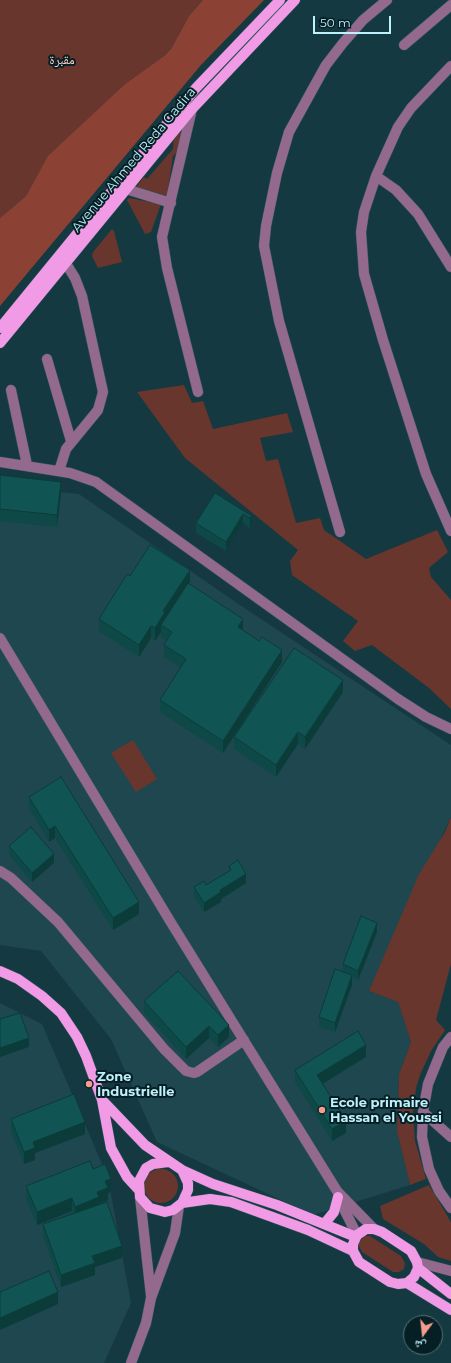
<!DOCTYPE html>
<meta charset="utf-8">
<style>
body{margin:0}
#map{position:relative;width:451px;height:1363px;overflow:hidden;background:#153940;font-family:Montserrat,"Noto Naskh Arabic",sans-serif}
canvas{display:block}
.north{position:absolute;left:403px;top:1315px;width:40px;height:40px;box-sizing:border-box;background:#061f24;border:1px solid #50737a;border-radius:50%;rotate:195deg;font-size:11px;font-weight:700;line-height:16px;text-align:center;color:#bef1fb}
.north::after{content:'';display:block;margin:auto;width:14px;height:18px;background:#f49d8c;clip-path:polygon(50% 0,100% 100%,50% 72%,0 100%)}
.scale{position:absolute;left:313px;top:16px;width:78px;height:18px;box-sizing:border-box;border:2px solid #bef1fb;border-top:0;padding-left:5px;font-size:12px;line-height:14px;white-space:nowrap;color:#bef1fb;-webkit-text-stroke:3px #061f24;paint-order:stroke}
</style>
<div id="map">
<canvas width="451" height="1363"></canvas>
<div class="north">ش</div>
<div class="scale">50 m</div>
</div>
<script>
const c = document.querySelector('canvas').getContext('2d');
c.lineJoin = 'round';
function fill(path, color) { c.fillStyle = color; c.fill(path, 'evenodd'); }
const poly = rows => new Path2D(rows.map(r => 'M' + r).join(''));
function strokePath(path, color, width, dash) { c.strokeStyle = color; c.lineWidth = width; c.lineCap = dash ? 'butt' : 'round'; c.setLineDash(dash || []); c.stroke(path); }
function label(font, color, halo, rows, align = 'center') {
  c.font = font + ' Montserrat,"Noto Naskh Arabic",sans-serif'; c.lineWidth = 4; c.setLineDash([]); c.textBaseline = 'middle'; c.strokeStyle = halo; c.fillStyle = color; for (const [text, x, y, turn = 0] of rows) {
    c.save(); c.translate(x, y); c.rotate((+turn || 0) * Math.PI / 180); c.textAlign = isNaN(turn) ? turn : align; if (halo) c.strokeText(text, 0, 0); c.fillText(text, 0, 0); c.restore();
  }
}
const built = poly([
 [0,486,79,494,237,603,451,745,451,817,369,991,398,1002,411,1042,399,1074,397,1130,410,1185,313,1215,157,1142,111,1039,41,951,0,945],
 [0,1003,42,1024,108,1178,131,1303,104,1363,0,1363]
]);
const green = poly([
 [0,0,203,0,188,18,171,49,164,56,125,84,49,156,26,196,0,218],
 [180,132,183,135,181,148,173,156,167,196,136,187,144,177,147,179,173,149,174,137],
 [129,198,161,204,151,232,145,234,127,200],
 [112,229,114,231,122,262,98,268,92,256,93,252],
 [184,385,192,403,203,401,213,429,287,413,293,432,260,438,266,461,278,459,296,523,320,518,324,530,366,559,437,530,448,552,429,568,431,577,451,600,451,709,429,688,372,645,355,651,343,641,358,621,292,575,290,561,298,550,185,458,137,392],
 [133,740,157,779,136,792,111,753],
 [451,817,451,964,436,1020,445,1030,431,1051,420,1075,416,1088,413,1113,415,1141,426,1179,410,1185,397,1131,399,1074,411,1042,398,1002,369,991,419,874,445,832],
 '144 1186a17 17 0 1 1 34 0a17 17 0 1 1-34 0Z',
 [429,1185,451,1222,451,1261,438,1257,424,1244,383,1219,380,1206],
 [364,1236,370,1236,401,1256,405,1263,404,1269,399,1272,393,1272,362,1252,358,1244]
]);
const forest = poly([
 [203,0,264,0,201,65,0,306,0,218,26,196,48,156,125,84,164,56,171,49,189,16]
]);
const minor = poly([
 [404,45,451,5],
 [451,66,411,108,398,127,376,176,364,212,361,232,364,274,383,340,426,474,451,531],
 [192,109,162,237,167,268,198,392],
 [376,176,396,190,418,214,451,267],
 [126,189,171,203],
 [47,359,71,441],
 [11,390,27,465],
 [0,462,70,473,96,482,398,699,426,717,451,729],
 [59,471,66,449,98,410,103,392,82,296,75,278,65,262,60,258],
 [340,532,279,321,264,246,266,226,277,173,289,132,326,65,343,43,363,20,387,0],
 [0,638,170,921,337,1191,374,1229],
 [0,871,11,878,58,922,164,1049,186,1071,194,1073,197,1072,244,1040],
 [451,1037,443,1047,428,1084,423,1112,422,1137,429,1169,439,1191,451,1208],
 [423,1112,451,1137],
 [140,1197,151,1296],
 [338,1197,357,1235],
 [417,1262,451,1271],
 [131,1363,146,1323,151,1298,175,1233,179,1206]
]);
const major = poly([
 [0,328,196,88,280,0],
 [0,343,192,109,295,0],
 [0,971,18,979,42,996,61,1013,77,1037,86,1056,102,1100,111,1148,127,1177,138,1189],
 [102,1100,145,1145,182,1170,213,1184,277,1205,356,1237],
 [168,1162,153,1164,146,1168,139,1181,140,1197,150,1208,165,1212,173,1210,182,1203,188,1190,188,1183,182,1170],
 [182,1203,210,1199,231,1202,308,1230,353,1251],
 [325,1223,334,1212,338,1197],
 [366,1229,374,1229,382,1232,411,1251,417,1262,418,1268,414,1277,407,1283,398,1284,390,1282,359,1262,353,1251,353,1244,357,1235,366,1229],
 [418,1268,451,1294],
 [407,1283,451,1310]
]);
const wall = poly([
 [0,475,61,494,57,527,0,521],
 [215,493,252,516,252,525,250,528,243,523,226,551,196,533,196,523],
 [130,576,190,582,188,583,243,631,282,662,223,753,160,712,160,700,181,668,164,657,164,645,166,641,161,637,161,632,155,641,151,638,139,657,99,631,99,619],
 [343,692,305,749,298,744,276,777,234,749,234,737],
 [29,797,139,914,113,930,55,838,49,842,29,809],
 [9,846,54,863,32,882,9,855],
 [229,866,246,883,221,899,221,902,204,912,194,897,194,887,206,885,229,871],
 [377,932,358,980,352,977,352,985,335,1032,319,1027,319,1017,343,972,343,964],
 [178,971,229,1037,218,1047,209,1038,186,1059,144,1013,144,1001],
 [366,1057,323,1084,346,1133,332,1141,295,1082,295,1070],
 [11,1119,85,1134,35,1153,35,1160,24,1164,11,1131],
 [93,1169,111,1192,108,1193,108,1200,99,1204,122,1258,95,1267,95,1275,61,1287,43,1236,43,1224,73,1213,72,1211,37,1225,26,1199,26,1186]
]);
const shadedWall = poly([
 [61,482,61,494,57,527,57,515],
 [243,514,243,523,226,551,226,542],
 [252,516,252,525,250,528,250,518],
 [190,570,190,582,165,620,161,625,161,632,155,641,155,628,163,611],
 [243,619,243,631,238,627],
 [151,626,151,638,139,657,139,645],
 [282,650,282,662,223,753,223,741],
 [343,680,343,692,305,749,305,737],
 [298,732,298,744,276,777,276,765],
 [55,826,55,838,49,842,49,830],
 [54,854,54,863,32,882,32,873],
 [246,874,246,883,221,899,221,902,204,912,204,903,220,890],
 [139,902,139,914,113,930,113,918],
 [377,923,377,932,358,980,358,971],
 [352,975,352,985,335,1032,335,1023],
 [229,1025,229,1037,218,1047,218,1035],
 [209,1026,209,1038,186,1059,186,1047],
 [29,1038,29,1047,0,1057,0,1048],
 [366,1045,366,1057,317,1087,317,1075],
 [346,1121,346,1133,332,1141,332,1129],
 [85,1122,85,1134,35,1153,35,1160,24,1164,24,1152,33,1142],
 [111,1179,111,1192,108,1193,108,1200,99,1204,99,1209,75,1219,75,1207,97,1192,105,1181],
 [72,1198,72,1211,37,1225,37,1212],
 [122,1246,122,1258,95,1267,95,1275,61,1287,61,1275,92,1256],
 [58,1292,58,1304,0,1330,0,1318]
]);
const building = poly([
 [0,475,61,482,57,515,0,509,0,475],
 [215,493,252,516,250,518,243,514,226,542,196,523,215,493],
 [150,545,190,570,163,611,165,612,155,628,151,626,139,645,99,619,127,574,130,576,150,545],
 [188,583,243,619,238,627,259,641,262,637,282,650,223,741,160,700,186,659,164,645,172,632,161,625,188,583],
 [294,648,343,680,305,737,298,732,276,765,234,737,294,648],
 [61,777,139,902,113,918,55,826,49,830,29,797,61,777],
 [31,827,54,854,32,873,9,846,31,827],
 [238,860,246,874,220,890,221,892,204,903,194,887,204,881,206,885,231,870,229,866,238,860],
 [361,916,377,923,358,971,343,964,361,916],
 [335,969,352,975,335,1023,319,1017,335,969],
 [178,971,229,1025,218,1035,209,1026,186,1047,144,1001,178,971],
 [20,1013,29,1038,0,1048,0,1019,20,1013],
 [358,1031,366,1045,317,1075,346,1121,332,1129,295,1070,358,1031],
 [74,1094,85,1122,33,1142,35,1148,24,1152,11,1119,74,1094],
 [90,1161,93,1169,105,1164,111,1179,105,1181,108,1188,97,1192,99,1197,75,1207,72,1198,37,1212,26,1186,90,1161],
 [107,1202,122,1246,92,1256,95,1263,61,1275,43,1224,107,1202],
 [49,1271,58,1292,0,1318,0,1292,49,1271]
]);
const markers = [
 [89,1084,4,"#f49d8c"],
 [322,1110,4,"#f49d8c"]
];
const parkNames = [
 ["مقبرة",62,60]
];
const streetNames = [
 ["Avenue Ahmed Reda Gadira",134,160,-50]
];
const poiNames = [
 ["Zone",97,1077],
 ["Industrielle",97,1092],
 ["Ecole primaire",330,1103],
 ["Hassan el Youssi",330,1118]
];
fill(built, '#1e4750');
fill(green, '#68362d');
fill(forest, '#8b4134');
strokePath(minor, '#30565e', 11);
strokePath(major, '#30565e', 11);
strokePath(minor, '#93698d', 10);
strokePath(major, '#f19be6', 10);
fill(wall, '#0e4947');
fill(shadedWall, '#0b3c3a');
fill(building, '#105553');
strokePath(building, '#0b3c3a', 1);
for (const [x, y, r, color] of markers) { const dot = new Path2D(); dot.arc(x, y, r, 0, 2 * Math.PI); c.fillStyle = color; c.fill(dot); strokePath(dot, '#061f24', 1.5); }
label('13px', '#fccec5', '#061f24', parkNames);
label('13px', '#bef1fb', '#061f24', streetNames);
label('bold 13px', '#bef1fb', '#061f24', poiNames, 'left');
</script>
